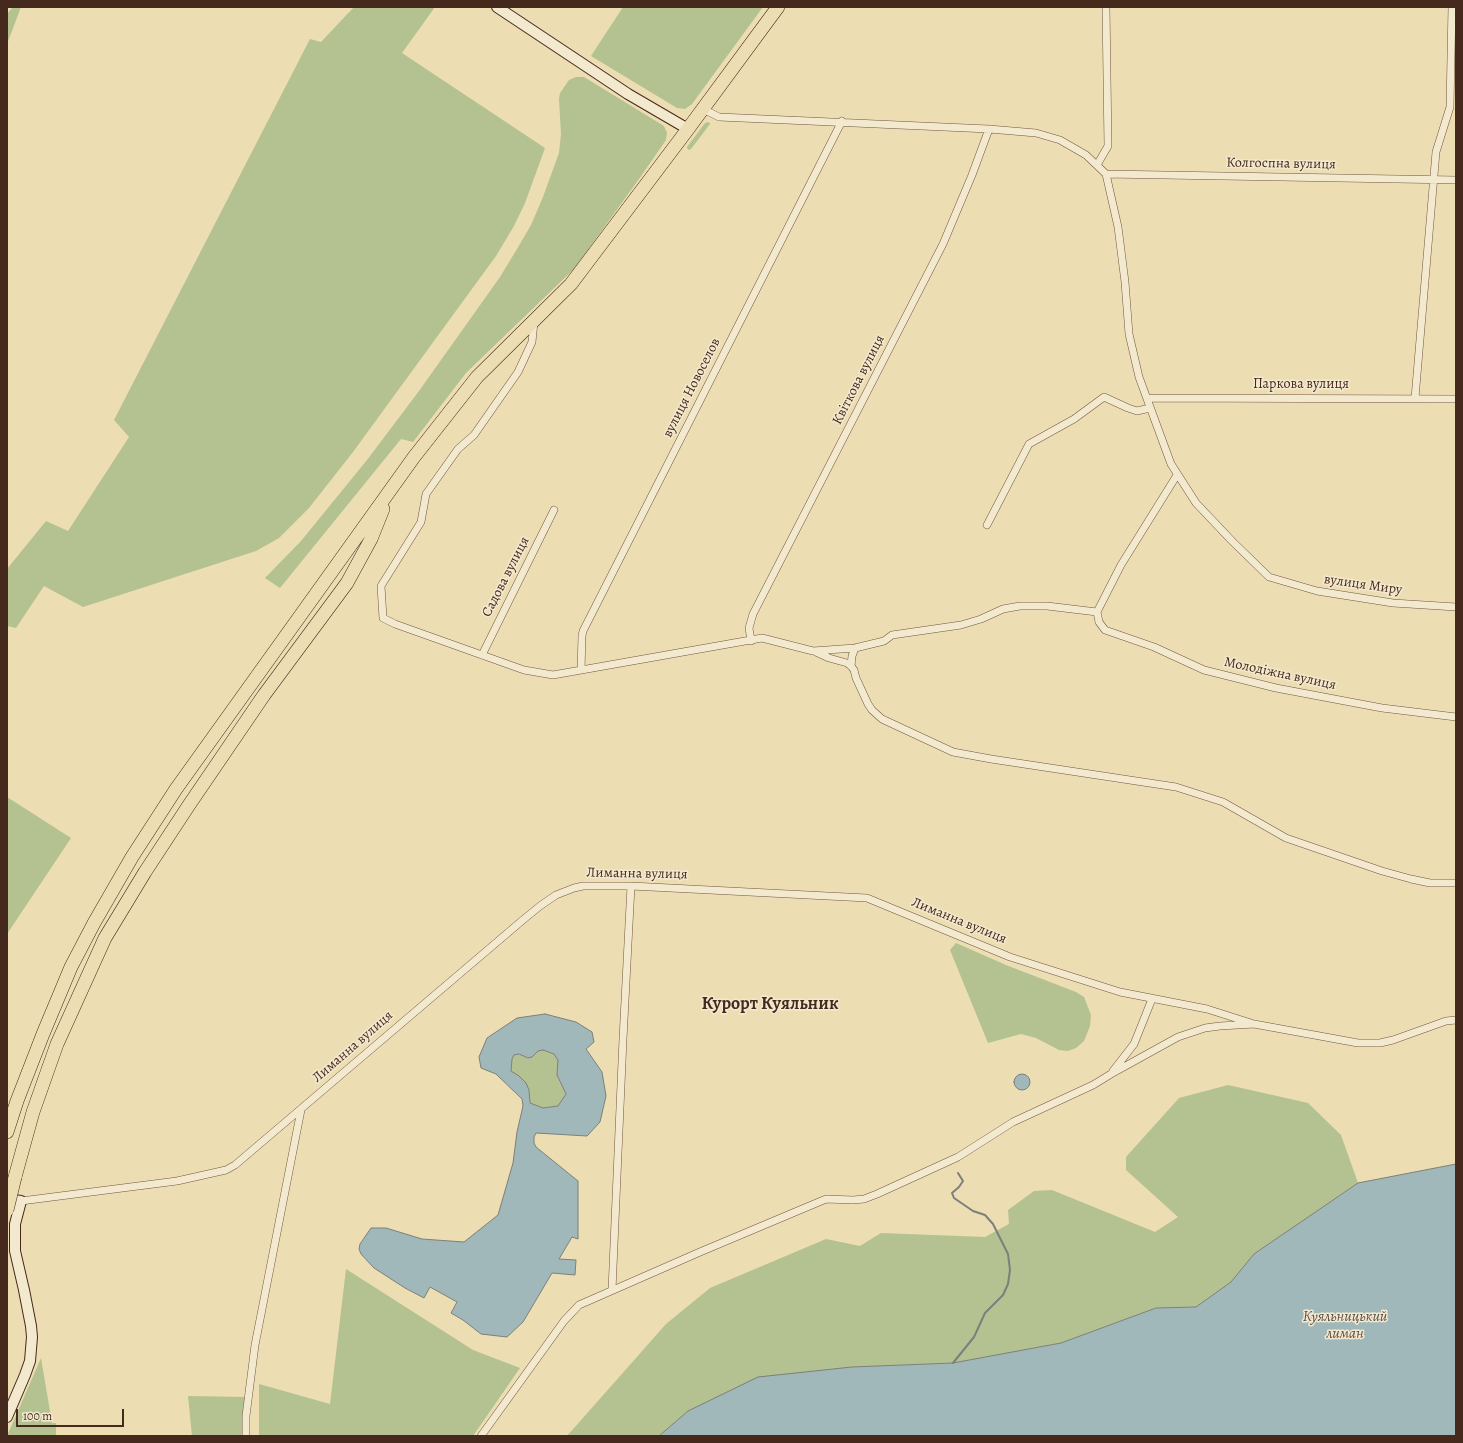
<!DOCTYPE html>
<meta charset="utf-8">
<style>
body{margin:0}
#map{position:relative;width:1463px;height:1443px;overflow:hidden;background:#edddb3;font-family:Alegreya,serif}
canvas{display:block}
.frame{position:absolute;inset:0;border:8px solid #46291d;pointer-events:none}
.scale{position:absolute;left:16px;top:1409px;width:108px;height:18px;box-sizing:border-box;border:2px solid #46291d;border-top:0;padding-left:5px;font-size:12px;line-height:14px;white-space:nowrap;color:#46291d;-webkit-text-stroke:3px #f3e9ce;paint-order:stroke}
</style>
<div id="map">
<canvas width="1463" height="1443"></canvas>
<div class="frame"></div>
<div class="scale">100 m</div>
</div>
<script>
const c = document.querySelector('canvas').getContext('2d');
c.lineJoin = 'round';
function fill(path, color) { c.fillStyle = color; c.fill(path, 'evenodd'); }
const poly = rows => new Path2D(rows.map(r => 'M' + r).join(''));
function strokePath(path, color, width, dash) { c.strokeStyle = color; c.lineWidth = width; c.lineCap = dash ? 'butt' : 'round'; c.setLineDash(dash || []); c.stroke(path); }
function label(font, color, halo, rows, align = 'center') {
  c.font = font + ' Alegreya,serif'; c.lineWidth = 3; c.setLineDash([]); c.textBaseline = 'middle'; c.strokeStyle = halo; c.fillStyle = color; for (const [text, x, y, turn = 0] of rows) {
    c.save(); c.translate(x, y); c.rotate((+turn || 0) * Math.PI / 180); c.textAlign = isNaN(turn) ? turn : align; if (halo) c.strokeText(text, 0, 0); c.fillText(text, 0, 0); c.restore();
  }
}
const green = poly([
 [13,7,21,7,7,44,7,14],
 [354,7,435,7,402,53,545,148,525,203,514,226,496,256,353,452,309,508,279,538,256,551,83,607,44,586,16,628,7,626,7,569,46,521,68,531,129,437,114,420,310,39,321,42],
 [623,7,763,7,692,104,685,109,677,108,591,56],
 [576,77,584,77,664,126,667,133,666,140,639,179,574,269,466,373,413,442,401,439,280,588,265,578,301,541,367,460,419,391,500,277,517,249,531,225,543,197,559,153,561,134,559,99,560,93,569,80],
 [709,122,710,124,691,149,688,150,687,147,705,123],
 [7,797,71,838,7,934],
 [956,943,1006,965,1076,992,1084,997,1091,1015,1090,1026,1084,1041,1076,1048,1068,1051,1059,1050,1036,1038,1021,1034,988,1043,950,950],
 [543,1050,554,1054,559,1060,557,1069,558,1078,566,1094,558,1106,543,1108,530,1103,529,1090,511,1071,512,1059,514,1055,519,1054,528,1058,532,1057,538,1051],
 [1228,1085,1308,1103,1341,1135,1358,1183,1254,1254,1231,1282,1196,1307,1156,1308,1061,1343,953,1363,852,1367,688,1411,659,1436,567,1436,666,1324,710,1288,826,1239,860,1246,881,1233,985,1237,1009,1224,1008,1210,1034,1191,1052,1190,1155,1232,1178,1217,1126,1170,1126,1157,1179,1098],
 [346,1269,473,1350,520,1368,473,1436,259,1436,259,1384,330,1404],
 [41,1358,52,1423,56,1423,56,1436,7,1436],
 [188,1396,245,1397,242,1418,242,1436,192,1436]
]);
const water = poly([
 [545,1014,576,1022,592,1032,594,1042,586,1049,602,1072,606,1096,600,1122,587,1136,536,1133,534,1137,534,1143,536,1147,578,1181,578,1239,572,1237,559,1259,576,1260,575,1275,552,1273,523,1322,507,1337,481,1334,463,1320,451,1313,457,1302,430,1287,424,1298,405,1288,374,1268,361,1254,359,1249,360,1244,371,1228,386,1228,422,1239,464,1242,498,1215,513,1163,517,1132,523,1106,522,1099,496,1074,481,1068,479,1057,487,1038,517,1018,545,1014],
 [543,1050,554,1054,558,1060,557,1075,566,1094,558,1106,543,1108,530,1103,529,1090,526,1083,519,1076,511,1071,512,1059,514,1055,519,1054,528,1058,532,1057,538,1051,543,1050],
 '1014 1082a8 8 0 1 1 16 0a8 8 0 1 1-16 0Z',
 [1456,1164,1456,1436,659,1436,688,1411,758,1377,852,1367,953,1363,1061,1343,1156,1308,1196,1307,1231,1282,1254,1254,1358,1183,1456,1164]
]);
const stream = poly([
 [953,1363,974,1337,985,1313,1003,1295,1008,1284,1010,1270,1008,1254,993,1224,985,1215,973,1211,954,1198,952,1193,959,1187,963,1181,958,1173]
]);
const street = poly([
 [703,109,719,117,989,129,1036,133,1060,140,1086,155,1106,174,1118,227,1125,282,1129,334,1139,377,1171,464,1196,503,1232,541,1269,577,1317,591,1393,603,1456,607],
 [1097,165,1108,146,1106,7],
 [1106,174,1456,180],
 [534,322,532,342,518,372,474,435,458,449,426,494,421,522,381,586,383,618,395,624,524,670,553,675,762,638,813,651,855,648,884,641,892,635,961,625,981,619,1003,609,1020,606,1047,606,1097,612],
 [1147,398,1456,399],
 [1415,398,1436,152,1450,107,1452,7],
 [1177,475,1121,565,1097,612,1099,622,1105,630,1154,647,1204,670,1276,688,1382,708,1456,717],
 [987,525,1029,444,1074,419,1104,397,1128,408,1137,411,1150,408],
 [751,641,749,628,753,614,943,244,972,175,989,129],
 [816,652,829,658,847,663,851,666,854,670,856,678,868,704,872,710,882,719,953,752,991,759,1176,787,1223,802,1286,838,1382,871,1411,879,1430,883,1456,883],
 [482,655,554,510],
 [851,666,852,656,855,648],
 [581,670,582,636,583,631,842,121],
 [1113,1071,1134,1044,1152,999],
 [21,1201,177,1181,226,1170,235,1165,524,919,540,906,556,895,574,888,583,886,631,886,867,898,1010,957,1120,992,1207,1009,1254,1024],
 [612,1290,623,1039,631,886],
 [246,1436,246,1416,255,1345,301,1110],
 [481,1436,564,1321,579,1305,700,1252,826,1199,853,1200,864,1199,877,1194,958,1157,1013,1122,1093,1085,1111,1074,1178,1037,1205,1028,1220,1026,1254,1024,1358,1043,1380,1043,1393,1040,1446,1021,1456,1020]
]);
const secondary = poly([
 [497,7,628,94,688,129],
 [7,1199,21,1201,15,1224,15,1251,24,1290,31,1326,32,1337,30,1361,25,1375,7,1417]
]);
const highway = poly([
 [7,1132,17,1101,43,1034,71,967,94,923,132,857,176,789,414,457,477,377,571,284,688,129,778,7],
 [15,1177,33,1112,57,1044,105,938,145,872,189,805,264,695,347,583,371,539,383,509]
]);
const highwayBridge = poly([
 [7,1210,15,1177]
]);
const streetNames = [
 ["Колгоспна вулиця",1281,164,1],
 ["Квіткова вулиця",859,380,-63],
 ["Паркова вулиця",1301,385],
 ["вулиця Новоселов",692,388,-63],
 ["Садова вулиця",506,577,-63],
 ["вулиця Миру",1363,585,8],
 ["Молодіжна вулиця",1280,674,12],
 ["Лиманна вулиця",637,874,1],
 ["Лиманна вулиця",959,921,22],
 ["Лиманна вулиця",353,1047,-41]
];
const waterNames = [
 ["Куяльницький",1345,1317],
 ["лиман",1345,1334]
];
const districtNames = [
 ["Курорт Куяльник",770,1005]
];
fill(green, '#b3c290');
fill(water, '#a0b8b9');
strokePath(water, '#7c7f7b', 1);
strokePath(stream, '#7c7f7b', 2);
strokePath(street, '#705642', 8);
strokePath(secondary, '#46291d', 12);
strokePath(highway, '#46291d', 14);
strokePath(street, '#f3e9ce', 7);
strokePath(secondary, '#f3e9ce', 10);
strokePath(highway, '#edddb3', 13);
strokePath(highwayBridge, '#46291d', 14, []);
strokePath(highwayBridge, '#edddb3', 13);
label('14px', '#46291d', '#f3e9ce', streetNames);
label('italic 15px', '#5c4d44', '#f3e9ce', waterNames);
label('bold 18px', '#46291d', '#f3e9ce', districtNames);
</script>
